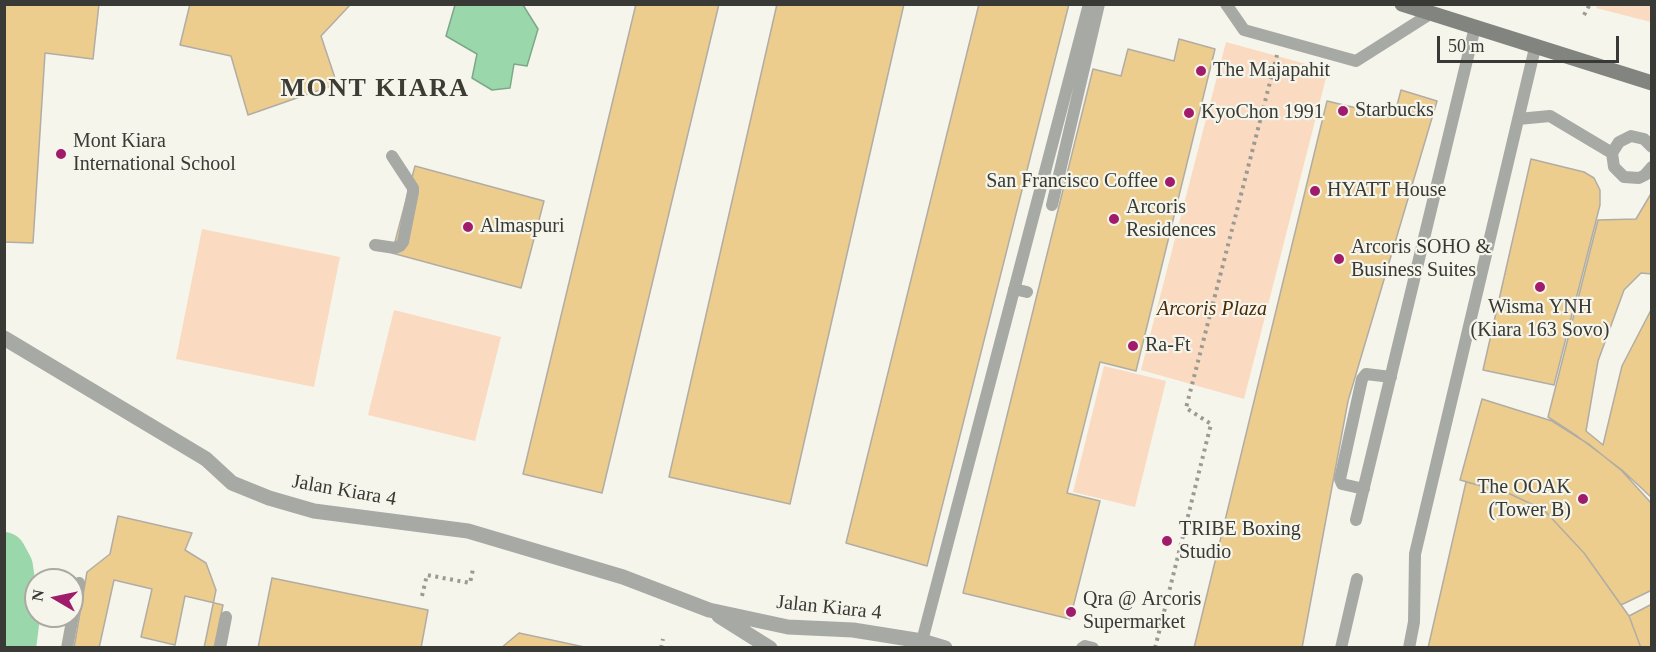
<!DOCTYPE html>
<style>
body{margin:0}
#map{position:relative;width:1656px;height:652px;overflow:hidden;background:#f5f5eb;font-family:Georgia,serif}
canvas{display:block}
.frame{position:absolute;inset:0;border:6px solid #393935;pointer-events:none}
.north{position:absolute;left:24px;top:568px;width:60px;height:60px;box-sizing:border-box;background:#f5f5eb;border:2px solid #aaaaa2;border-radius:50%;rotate:279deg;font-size:16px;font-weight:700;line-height:24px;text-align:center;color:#393935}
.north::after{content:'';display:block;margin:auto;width:21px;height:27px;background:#a01c6b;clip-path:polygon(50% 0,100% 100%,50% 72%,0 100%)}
.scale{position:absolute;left:1437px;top:36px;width:182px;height:27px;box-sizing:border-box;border:3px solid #393935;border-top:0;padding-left:8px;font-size:18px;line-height:21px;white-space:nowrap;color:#393935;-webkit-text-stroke:4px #f5f5eb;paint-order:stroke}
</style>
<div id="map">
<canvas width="1656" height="652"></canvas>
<div class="frame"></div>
<div class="north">N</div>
<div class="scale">50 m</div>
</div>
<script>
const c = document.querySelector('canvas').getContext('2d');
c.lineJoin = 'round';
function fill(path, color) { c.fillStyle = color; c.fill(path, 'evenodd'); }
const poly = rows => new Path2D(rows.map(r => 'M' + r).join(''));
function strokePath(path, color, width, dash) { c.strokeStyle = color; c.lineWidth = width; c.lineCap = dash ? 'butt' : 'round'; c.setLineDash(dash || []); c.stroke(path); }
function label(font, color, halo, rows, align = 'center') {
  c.font = font + ' Georgia,serif'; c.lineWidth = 4.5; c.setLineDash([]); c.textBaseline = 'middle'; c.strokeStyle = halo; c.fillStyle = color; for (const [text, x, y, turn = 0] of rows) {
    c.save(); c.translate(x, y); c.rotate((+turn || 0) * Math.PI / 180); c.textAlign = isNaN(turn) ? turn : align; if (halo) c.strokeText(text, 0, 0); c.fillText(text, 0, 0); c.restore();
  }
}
const green = poly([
 [1598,5,1651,5,1651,22,1596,8],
 [1226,42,1328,70,1244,399,1141,370],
 [202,229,340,257,314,387,176,359],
 [394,310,501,337,475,441,368,415],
 [1104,366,1166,381,1135,507,1073,492]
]);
const water = poly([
 [455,5,523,5,538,29,527,66,514,64,510,88,492,90,472,78,477,54,446,36,455,5]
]);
const river = poly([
 [4,554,11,567,18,616,14,648]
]);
const building = poly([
 [4,4,99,4,93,59,45,53,33,243,4,242,4,4],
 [190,4,351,4,321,36,337,84,248,115,231,56,180,45,190,4],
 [636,4,719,4,602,493,523,474,636,4],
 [777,4,904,4,790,504,669,477,777,4],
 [979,4,1069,4,927,566,846,543,979,4],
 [1179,39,1215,49,1136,371,1100,362,1067,493,1100,501,1070,619,963,593,1093,69,1121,76,1128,49,1174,61,1179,39],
 [1401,90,1437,101,1348,401,1302,648,1194,648,1327,101,1394,117,1401,90],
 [1531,159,1584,172,1594,178,1600,190,1600,205,1554,385,1483,370,1531,159],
 [415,166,544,201,521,288,392,253,415,166],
 [1652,192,1652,274,1641,273,1624,290,1598,361,1586,431,1603,445,1622,366,1652,308,1652,498,1622,470,1577,436,1548,417,1598,220,1636,219,1652,192],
 [1482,399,1552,421,1590,445,1622,471,1652,504,1652,590,1621,605,1584,553,1544,510,1508,493,1460,480,1482,399],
 [1466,482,1508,493,1544,510,1584,553,1629,616,1641,648,1428,648,1466,482],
 [118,516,192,533,185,550,206,563,216,590,204,648,74,648,87,572,110,554,118,516],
 [272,578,428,610,421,648,258,648,272,578],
 [114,580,152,589,141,637,175,645,185,596,223,605,214,648,99,648,114,580],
 [1652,604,1652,648,1641,648,1629,616,1652,604],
 [519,633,589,648,501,648,519,633]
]);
const path = poly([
 [1584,15,1590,4],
 [422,596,427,575,470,583,473,569],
 [661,648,663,639],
 [1155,648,1211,424,1186,408,1277,55]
]);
const lane = poly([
 [1226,4,1244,30,1356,61,1430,14],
 [1518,119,1550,116,1612,153],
 [1652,147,1644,139,1631,136,1619,142,1612,153,1614,167,1624,177,1639,178,1645,175,1652,167],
 [1052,205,1099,4],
 [375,245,395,248,400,246,403,242,413,192,413,188,392,156],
 [1014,289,1027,292],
 [1364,489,1342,484,1340,479,1362,379,1366,374,1391,377],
 [1356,520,1475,27],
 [922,641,1089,4],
 [67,648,79,583],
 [220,648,226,617],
 [1082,648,1085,646,1093,648],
 [1341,648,1357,579],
 [1409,648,1414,622,1415,554,1535,48]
]);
const street = poly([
 [4,338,206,459,232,483,269,498,314,511,468,531,623,577,709,610,788,627,853,630,922,641,945,648],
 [719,616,770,648]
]);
const secondary = poly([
 [1402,4,1652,83]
]);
const markers = [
 [1201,71,6,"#a01c6b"],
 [1343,111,6,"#a01c6b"],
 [1189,113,6,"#a01c6b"],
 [61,154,6,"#a01c6b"],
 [1170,182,6,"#a01c6b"],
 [1315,191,6,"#a01c6b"],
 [1114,219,6,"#a01c6b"],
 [468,227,6,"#a01c6b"],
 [1339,259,6,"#a01c6b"],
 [1540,287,6,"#a01c6b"],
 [1133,346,6,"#a01c6b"],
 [1583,499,6,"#a01c6b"],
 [1167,541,6,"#a01c6b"],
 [1071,612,6,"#a01c6b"]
];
const poiNames = [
 ["The Majapahit",1213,71],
 ["Starbucks",1355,111],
 ["KyoChon 1991",1201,113],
 ["Mont Kiara",73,142],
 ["International School",73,165],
 ["San Francisco Coffee",1158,182,"right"],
 ["HYATT House",1327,191],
 ["Arcoris",1126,208],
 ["Residences",1126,231],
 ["Almaspuri",480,227],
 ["Arcoris SOHO &",1351,248],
 ["Business Suites",1351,271],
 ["Wisma YNH",1540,308,"center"],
 ["(Kiara 163 Sovo)",1540,331,"center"],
 ["Ra-Ft",1145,346],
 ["The OOAK",1571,488,"right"],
 ["(Tower B)",1571,511,"right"],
 ["TRIBE Boxing",1179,530],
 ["Studio",1179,553],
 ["Qra @ Arcoris",1083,600],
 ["Supermarket",1083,623]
];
const parkNames = [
 ["Arcoris Plaza",1212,310]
];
const streetNames = [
 ["Jalan Kiara 4",344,491,10],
 ["Jalan Kiara 4",829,608,6]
];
const districtNames = [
 ["MONT KIARA",375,89]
];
fill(green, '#fadac1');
fill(water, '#9ad8ac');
strokePath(water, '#7da888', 1.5);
strokePath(river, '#9ad8ac', 44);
fill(building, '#edcd8e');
strokePath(building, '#b1ada4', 1.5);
strokePath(path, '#9b9b94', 4, [3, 4.5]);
strokePath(lane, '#a7a9a5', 12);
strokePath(street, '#a7a9a5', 15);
strokePath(secondary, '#82857f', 15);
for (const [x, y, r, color] of markers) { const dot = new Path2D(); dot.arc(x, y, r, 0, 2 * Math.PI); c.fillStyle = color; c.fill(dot); strokePath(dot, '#f5f5eb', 2); }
label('20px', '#393935', '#f5f5eb', poiNames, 'left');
label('italic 20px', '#4d2a05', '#f5f5eb', parkNames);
label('20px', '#393935', '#f5f5eb', streetNames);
c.letterSpacing = '1.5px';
label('bold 26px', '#3c3c34', '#f5f5eb', districtNames);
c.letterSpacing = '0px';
</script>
